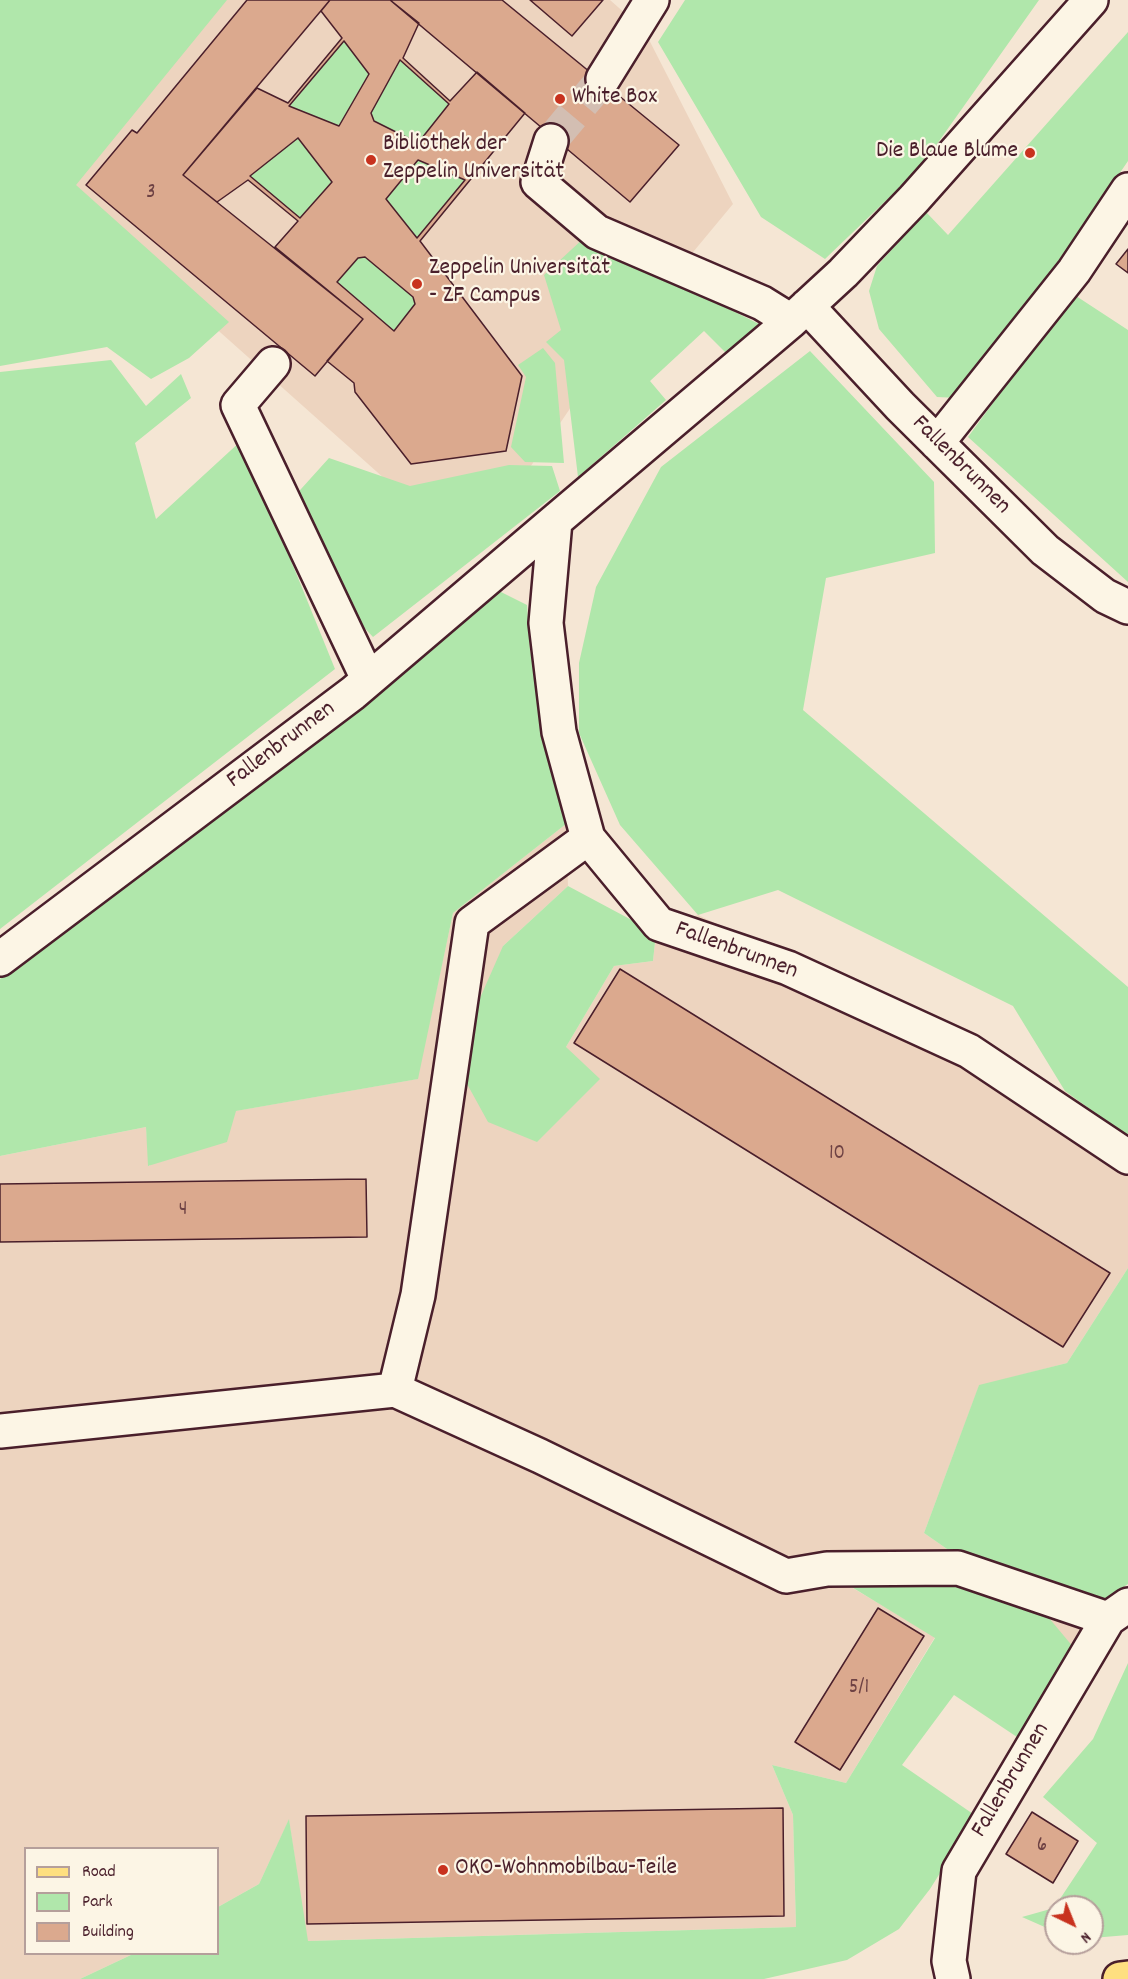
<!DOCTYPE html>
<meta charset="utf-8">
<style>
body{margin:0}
#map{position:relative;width:1128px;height:1979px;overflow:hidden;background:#f5e6d4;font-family:Dekko,sans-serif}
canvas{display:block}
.legend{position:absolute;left:24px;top:1847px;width:195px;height:108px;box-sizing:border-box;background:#fcf5e5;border:2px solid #b59f9b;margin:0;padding:8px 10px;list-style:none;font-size:18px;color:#4a1f2b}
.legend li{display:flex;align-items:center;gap:12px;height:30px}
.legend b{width:30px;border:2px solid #b59f9b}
.north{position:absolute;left:1044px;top:1895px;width:60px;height:60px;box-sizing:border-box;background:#fcf5e5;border:2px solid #b59f9b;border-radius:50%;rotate:137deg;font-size:16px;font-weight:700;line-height:24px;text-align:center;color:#4a1f2b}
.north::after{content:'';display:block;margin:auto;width:21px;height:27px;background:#c8321e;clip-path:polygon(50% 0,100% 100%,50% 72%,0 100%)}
</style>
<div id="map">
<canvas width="1128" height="1979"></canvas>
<ul class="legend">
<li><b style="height:8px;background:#fedf80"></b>Road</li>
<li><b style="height:16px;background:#b0e7ab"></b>Park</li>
<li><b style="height:16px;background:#dba98e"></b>Building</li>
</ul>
<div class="north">N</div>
</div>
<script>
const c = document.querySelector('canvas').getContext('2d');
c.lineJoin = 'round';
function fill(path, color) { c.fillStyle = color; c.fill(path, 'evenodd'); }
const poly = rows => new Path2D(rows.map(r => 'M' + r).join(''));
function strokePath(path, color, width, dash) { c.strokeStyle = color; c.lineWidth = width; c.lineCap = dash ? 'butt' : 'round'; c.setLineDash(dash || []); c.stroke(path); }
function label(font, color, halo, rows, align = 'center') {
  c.font = font + ' Dekko,sans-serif'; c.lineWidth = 4.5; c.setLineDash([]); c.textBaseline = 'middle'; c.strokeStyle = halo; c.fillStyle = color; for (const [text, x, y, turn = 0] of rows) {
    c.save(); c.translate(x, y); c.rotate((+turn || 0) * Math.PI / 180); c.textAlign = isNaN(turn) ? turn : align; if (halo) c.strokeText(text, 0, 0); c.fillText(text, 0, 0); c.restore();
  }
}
const built = poly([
 [213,0,610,0,644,30,733,204,601,363,505,504,413,504,56,186],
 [566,824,568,886,503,946,566,1047,614,966,653,961,656,933,698,915,1065,1091,1128,1137,1128,1268,1067,1363,979,1386,924,1533,947,1549,1105,1599,1074,1648,851,1587,935,1637,846,1783,772,1765,793,1815,796,1927,307,1941,289,1820,259,1884,218,1907,218,1848,26,1848,26,1954,133,1954,80,1979,0,1979,0,1156,146,1127,149,1166,235,1111,417,1079,453,913]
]);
const green = poly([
 [0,0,227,0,76,185,229,322,189,358,151,379,107,347,0,366],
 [685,0,1039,0,920,168,825,259,761,217,658,42],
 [1128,32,1128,161,1085,224,958,398,937,397,879,329,869,291,877,266,926,212,948,235],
 [344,41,369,74,339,126,289,106],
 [400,60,449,104,418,143,374,121,371,113],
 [298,138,332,182,300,218,250,176],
 [418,160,465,180,417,238,386,199],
 [585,237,761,325,727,354,704,331,650,381,666,400,578,477,564,360,546,342,561,330,544,275],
 [365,257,413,297,415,304,394,331,337,282,358,258],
 [1073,294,1128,330,1128,582,968,437],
 [543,348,555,363,564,463,525,462,511,447,526,377,518,365],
 [810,351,934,482,935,553,826,578,803,710,1128,987,1128,1137,1065,1091,1013,1006,778,890,698,915,620,825,579,733,579,663,596,587,661,467],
 [111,360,146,406,181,374,191,398,135,443,156,519,242,440,335,669,0,929,0,372],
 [329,458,410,486,509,465,552,466,560,491,373,637,358,621,292,499],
 [495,589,527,605,530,650,566,824,453,913,418,1079,236,1111,227,1142,148,1166,146,1127,0,1156,0,979,338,727],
 [568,886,656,933,653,961,614,966,566,1047,600,1079,537,1142,488,1122,466,1082,465,1032,503,946],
 [1128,1268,1128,1584,1105,1599,947,1549,924,1533,979,1385,1067,1363],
 [947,1581,1044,1612,1074,1648,1017,1737,954,1695,902,1765,976,1816,930,1889,899,1929,847,1960,764,1979,80,1979,133,1954,218,1954,218,1907,259,1884,289,1819,308,1941,796,1927,793,1815,772,1765,846,1783,935,1638,850,1586],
 [1128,1663,1128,1935,1092,1938,1092,1907,1056,1907,1056,1932,1022,1917,1054,1908,1097,1843,1043,1797,1093,1739]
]);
const building = poly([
 [247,0,330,0,183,175,363,319,315,376,86,185,132,130,137,133,247,0],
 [330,0,390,0,419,23,403,58,450,101,477,72,525,113,420,241,522,376,506,451,411,464,355,392,354,383,327,361,363,319,275,247,298,221,248,180,217,202,183,175,257,88,288,103,342,38,321,11,330,0],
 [344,41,369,74,339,126,289,106,344,41],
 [400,60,449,104,418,143,374,121,371,113,400,60],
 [298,138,332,182,300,218,250,176,298,138],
 [418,160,465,180,417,238,386,199,418,160],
 [365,257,413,297,415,304,394,331,337,282,358,258,365,257],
 [390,0,502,0,679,145,630,202,390,0],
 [530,0,603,0,572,36,530,0],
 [1128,249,1128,273,1116,264,1128,249],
 [620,969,1110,1273,1063,1347,574,1043,620,969],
 [366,1179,367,1237,0,1242,0,1184,366,1179],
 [878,1608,924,1636,840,1770,795,1742,878,1608],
 [783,1808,784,1916,307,1924,306,1816,783,1808],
 [1032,1812,1078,1841,1053,1883,1006,1854,1032,1812]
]);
const minorTunnel = poly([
 [551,141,603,79]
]);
const minor = poly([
 [1091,0,914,199,843,273,791,321,555,521,546,623,559,732,588,838,659,924,788,968,969,1051,1128,1157],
 [603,79,652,0],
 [551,141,538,182,597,232,762,303,791,321],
 [807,306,900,406,1045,550,1105,596,1128,607],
 [273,364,238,405,368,679],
 [937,443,1074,271,1128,190],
 [588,838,472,923,418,1295,395,1390,540,1456,786,1576,827,1569,958,1568,1108,1619],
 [0,959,353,693,555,521],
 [0,1431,395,1390],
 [953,1979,949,1961,959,1871,1108,1619,1128,1605]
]);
const major = poly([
 [1120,1979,1128,1978]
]);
const markers = [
 [560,99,6,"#c8321e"],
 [1030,153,6,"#c8321e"],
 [371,160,6,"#c8321e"],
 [417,284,6,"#c8321e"],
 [443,1870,6,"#c8321e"]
];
const numberNames = [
 ["3",151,194],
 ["10",837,1155],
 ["4",183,1211],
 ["5/1",859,1689],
 ["6",1042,1847]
];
const poiNames = [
 ["White Box",572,99],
 ["Bibliothek der",383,146],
 ["Zeppelin Universität",383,174],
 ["Die Blaue Blume",1018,153,"right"],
 ["Zeppelin Universität",429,270],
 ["- ZF Campus",429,298],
 ["OKO-Wohnmobilbau-Teile",455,1870]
];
const streetNames = [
 ["Fallenbrunnen",960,466,45],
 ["Fallenbrunnen",282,746,-37],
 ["Fallenbrunnen",736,952,20],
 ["Fallenbrunnen",1012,1781,-59]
];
fill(built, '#edd4bf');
fill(green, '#b0e7ab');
fill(building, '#dba98e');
strokePath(building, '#4a1f2b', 1.5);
strokePath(minorTunnel, '#d3beb2', 33, [33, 16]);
strokePath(minor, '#4a1f2b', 38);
strokePath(major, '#4a1f2b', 38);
strokePath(minor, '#fcf5e5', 33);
strokePath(major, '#fedf80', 33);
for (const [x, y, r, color] of markers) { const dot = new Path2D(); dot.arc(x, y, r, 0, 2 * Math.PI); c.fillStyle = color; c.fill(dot); strokePath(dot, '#fcf5e5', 2); }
label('21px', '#6e4244', null, numberNames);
label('24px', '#4a1f2b', '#fcf5e5', poiNames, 'left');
label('24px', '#4a1f2b', '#fcf5e5', streetNames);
</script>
